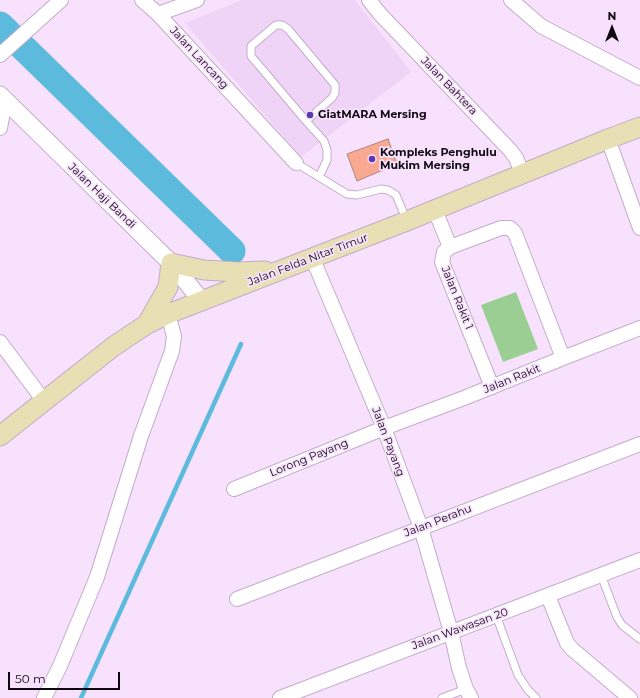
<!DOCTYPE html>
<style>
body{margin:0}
#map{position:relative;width:640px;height:698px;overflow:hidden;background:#f7e1fd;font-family:Montserrat,sans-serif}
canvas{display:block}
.north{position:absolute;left:592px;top:8px;width:40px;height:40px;-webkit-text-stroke:3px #f7e1fd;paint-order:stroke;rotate:0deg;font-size:11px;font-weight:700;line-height:16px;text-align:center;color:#0f0811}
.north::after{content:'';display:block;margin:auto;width:14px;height:18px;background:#0f0811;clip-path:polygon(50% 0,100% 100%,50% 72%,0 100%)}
.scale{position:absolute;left:8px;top:672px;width:112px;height:18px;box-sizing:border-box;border:2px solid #0f0811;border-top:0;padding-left:5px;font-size:12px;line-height:14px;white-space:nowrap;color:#0f0811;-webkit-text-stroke:3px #f7e1fd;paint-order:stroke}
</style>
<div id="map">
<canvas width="640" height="698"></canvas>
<div class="north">N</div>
<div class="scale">50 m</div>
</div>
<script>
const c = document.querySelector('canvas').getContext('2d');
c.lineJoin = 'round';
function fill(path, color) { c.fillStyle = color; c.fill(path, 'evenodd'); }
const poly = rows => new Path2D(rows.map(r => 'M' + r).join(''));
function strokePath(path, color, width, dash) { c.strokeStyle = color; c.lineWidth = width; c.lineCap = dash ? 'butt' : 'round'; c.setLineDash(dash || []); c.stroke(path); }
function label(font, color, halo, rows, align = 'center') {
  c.font = font + ' Montserrat,sans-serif'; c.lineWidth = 3.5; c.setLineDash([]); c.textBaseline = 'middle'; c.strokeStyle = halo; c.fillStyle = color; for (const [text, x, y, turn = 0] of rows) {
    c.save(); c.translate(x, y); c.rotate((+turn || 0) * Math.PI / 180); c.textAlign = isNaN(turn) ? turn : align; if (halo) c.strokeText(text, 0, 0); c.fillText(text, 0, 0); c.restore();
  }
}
const built = poly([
 [242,0,355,0,411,72,301,157,185,23]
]);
const green = poly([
 [516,292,538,349,503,362,481,305]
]);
const stream = poly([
 [81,698,241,344]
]);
const river = poly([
 [0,25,232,251]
]);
const building = poly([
 [388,139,397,164,357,181,347,154,388,139]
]);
const service = poly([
 [306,121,332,98,335,93,335,85,288,29,282,25,276,25,251,46,251,56,306,121,324,141,327,150,327,160,319,177],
 [296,163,347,194,357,195,381,189,388,190,396,195,407,221],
 [601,575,617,617,622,625,640,639],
 [496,615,518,675,528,690,536,698],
 [442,698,466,689]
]);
const minor = poly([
 [142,0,158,14,296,163],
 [369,0,380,14,510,150,516,158,523,175],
 [511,0,541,26,640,78],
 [158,14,197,0],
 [0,55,61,0],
 [0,128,5,100],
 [608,139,640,228],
 [435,210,450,247],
 [312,257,384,428,421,528,451,632,459,668,466,689,471,698],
 [0,342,44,401],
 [492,387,442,262,444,252,450,247,501,228,510,228,515,233,563,358],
 [234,489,384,428,464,398,563,358,640,328],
 [548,596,567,643,572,649,630,698],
 [237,599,640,444],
 [44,698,60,666,97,577,141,436,172,351,174,336,168,314],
 [280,698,640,560]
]);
const tertiary = poly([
 [0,95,171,263,201,300]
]);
const secondary = poly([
 [147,324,168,287,171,263,204,270,238,272,265,271],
 [0,436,114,346,147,324,168,314,407,221,608,139,640,127]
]);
const markers = [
 [310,115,4,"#5b39b1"],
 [372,159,4,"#5b39b1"]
];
const streetNames = [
 ["Jalan Lancang",199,58,47],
 ["Jalan Bahtera",449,86,46],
 ["Jalan Haji Bandi",102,196,44],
 ["Jalan Felda Nitar Timur",308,260,-21],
 ["Jalan Rakit 1",457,298,68],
 ["Jalan Rakit",512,379,-22],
 ["Jalan Payang",388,442,69],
 ["Lorong Payang",309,458,-22],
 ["Jalan Perahu",438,521,-21],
 ["Jalan Wawasan 20",460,629,-20]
];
const poiNames = [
 ["GiatMARA Mersing",318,115],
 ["Kompleks Penghulu",380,153],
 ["Mukim Mersing",380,166]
];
fill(built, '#efd4f7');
fill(green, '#9bce93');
strokePath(stream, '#5cbadd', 4.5);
strokePath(river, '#5cbadd', 27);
fill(building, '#f9a891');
strokePath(building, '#aa887e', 1);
strokePath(service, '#c2adc8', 9);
strokePath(minor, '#c2adc8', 16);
strokePath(tertiary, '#c2adc8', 19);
strokePath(secondary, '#c2adc8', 21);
strokePath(service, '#fff', 7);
strokePath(minor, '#fff', 14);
strokePath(tertiary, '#fff', 17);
strokePath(secondary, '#e8dfb4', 19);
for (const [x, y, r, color] of markers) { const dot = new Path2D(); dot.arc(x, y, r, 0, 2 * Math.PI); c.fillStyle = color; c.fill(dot); strokePath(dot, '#f7e1fd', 1.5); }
label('11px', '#0f0811', '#f7e1fd', streetNames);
label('bold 11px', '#0f0811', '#f7e1fd', poiNames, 'left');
</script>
